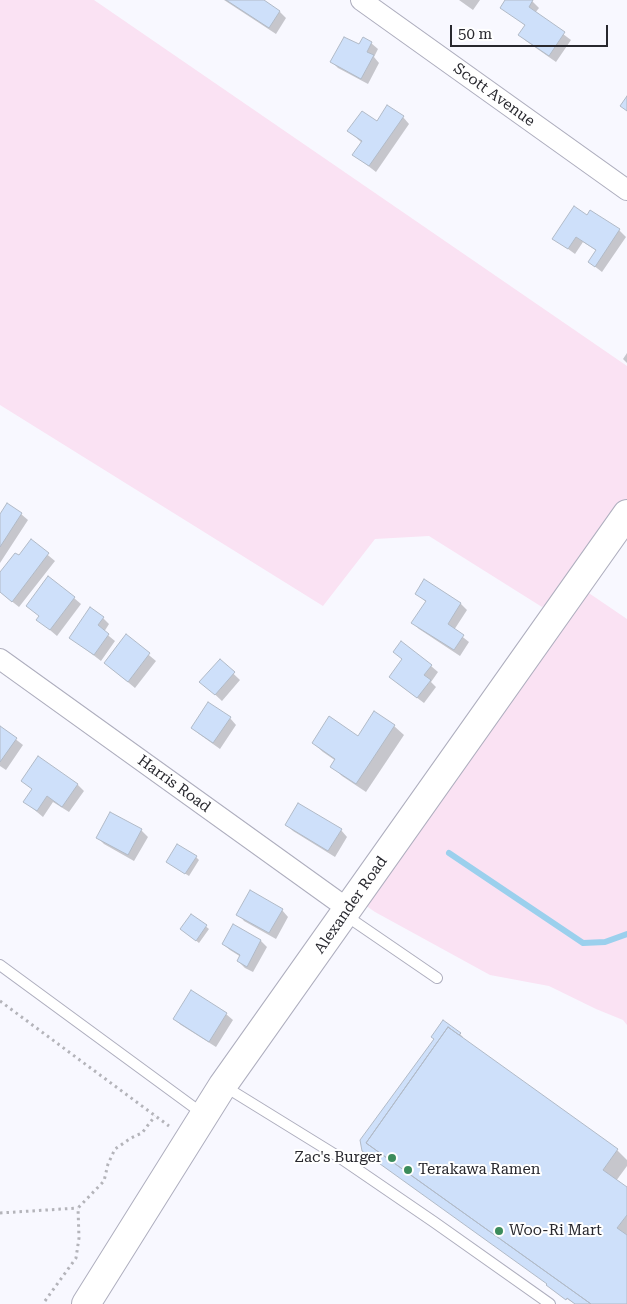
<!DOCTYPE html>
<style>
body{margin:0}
#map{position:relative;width:627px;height:1304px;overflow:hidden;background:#f8f8ff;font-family:"Roboto Serif",serif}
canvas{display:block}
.scale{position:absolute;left:450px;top:25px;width:158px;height:22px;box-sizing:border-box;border:2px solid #28282e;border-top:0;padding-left:6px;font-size:15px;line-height:18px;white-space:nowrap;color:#28282e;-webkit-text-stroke:4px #fff;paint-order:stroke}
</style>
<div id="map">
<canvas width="627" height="1304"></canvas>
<div class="scale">50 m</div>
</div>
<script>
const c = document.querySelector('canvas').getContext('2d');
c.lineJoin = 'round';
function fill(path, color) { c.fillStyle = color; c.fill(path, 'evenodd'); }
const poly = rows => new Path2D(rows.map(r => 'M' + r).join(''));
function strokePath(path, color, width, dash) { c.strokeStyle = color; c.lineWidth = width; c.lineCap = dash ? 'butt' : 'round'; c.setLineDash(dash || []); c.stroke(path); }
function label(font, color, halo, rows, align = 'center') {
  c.font = font + ' "Roboto Serif",serif'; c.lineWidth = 4; c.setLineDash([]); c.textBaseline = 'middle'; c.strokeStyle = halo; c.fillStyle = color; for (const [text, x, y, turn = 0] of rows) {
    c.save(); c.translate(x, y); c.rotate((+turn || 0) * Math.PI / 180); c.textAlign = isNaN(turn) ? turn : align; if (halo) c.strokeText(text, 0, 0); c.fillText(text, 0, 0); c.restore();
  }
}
const green = poly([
 [0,0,94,0,627,366,627,506,569,588,542,607,429,536,375,539,323,606,0,405],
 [577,585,627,619,627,1025,623,1020,596,1009,549,986,490,975,375,912,355,898]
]);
const shadow = poly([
 [224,0,262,0,280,12,286,18,276,34],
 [459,0,480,0,473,10],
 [507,0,531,0,539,8,535,13,571,40,556,62,526,41,520,35,526,26,502,8],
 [371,43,378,49,374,57,379,63,368,84,338,68,332,62,359,46],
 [403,117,409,124,376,172,354,155,362,143,349,131,377,122],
 [591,211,619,230,626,237,602,272,589,262,597,251,583,242,575,254,553,238,587,217],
 [627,353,627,363,623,359],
 [21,514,28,520,0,563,0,516],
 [31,541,55,561,19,607,0,592,0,574,19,557],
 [416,593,461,604,467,610,454,630,469,642,460,656,419,629,413,623,426,602],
 [74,598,81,604,57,636,38,620],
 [103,618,109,624,104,632,115,641,101,661,71,638],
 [126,636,156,661,135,688,105,663],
 [403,660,431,666,438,672,431,682,436,687,424,703,397,683],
 [220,661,240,680,222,701,208,688],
 [230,718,236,725,220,749,199,734,192,728],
 [394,726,404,735,366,792,342,776,332,766,336,761,323,752,313,743,359,738],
 [0,727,23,745,6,770,0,766],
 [23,781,78,785,84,791,69,812,53,802,43,817,25,802,33,790],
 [286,824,341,830,347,837,335,857,293,831],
 [141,830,148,837,134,861,104,844,97,837],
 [196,857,199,860,189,876,170,864],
 [282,910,288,917,276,939,244,921,238,914],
 [192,915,209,929,199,943,185,932],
 [233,926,261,941,267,947,253,972,245,968,238,961,241,957,230,950,223,944],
 [226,1014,233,1020,216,1047,181,1025,174,1019],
 [443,1022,460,1034,463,1037,462,1038,617,1150,627,1160,627,1166,616,1181,627,1188,627,1304,575,1304,550,1288,435,1039]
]);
const stream = poly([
 [449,853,583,943,605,942,627,934]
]);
const building = poly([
 [226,0,264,0,280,11,269,28,226,0],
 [505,0,533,0,529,7,565,32,549,56,518,35,525,25,500,8,505,0],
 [344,37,359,44,363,37,372,42,367,52,374,55,361,79,330,62,344,37],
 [627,96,627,111,620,106,627,96],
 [387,105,404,116,369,166,352,155,362,141,347,131,362,111,377,121,387,105],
 [574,206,587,215,590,210,620,229,595,267,588,262,596,250,576,237,568,249,552,239,574,206],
 [7,503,22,513,0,547,0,514,7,503],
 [31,539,49,553,12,602,0,592,0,572,15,553,19,555,31,539],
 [48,576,75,597,50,630,36,620,39,616,26,606,48,576],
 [424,579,461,603,448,624,464,635,454,650,411,623,426,601,415,594,424,579],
 [90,607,104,617,98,625,109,634,94,655,69,638,90,607],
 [126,634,150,653,128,682,104,663,126,634],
 [401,641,432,665,424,675,431,680,417,698,389,677,402,659,393,652,401,641],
 [220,659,235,672,215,695,199,682,220,659],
 [208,702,231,717,213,743,191,728,208,702],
 [374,711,395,725,356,784,330,767,335,759,312,743,329,716,358,736,374,711],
 [0,726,17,738,0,762,0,726],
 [38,756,78,784,62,807,47,796,37,811,23,802,32,789,21,781,38,756],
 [298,803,342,829,328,851,285,825,298,803],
 [110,812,142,829,128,855,96,838,110,812],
 [177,844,197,856,185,874,166,862,177,844],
 [250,890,283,909,269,933,236,915,250,890],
 [191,914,207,925,196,941,180,929,191,914],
 [233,924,261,940,247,967,237,961,240,955,222,944,233,924],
 [191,990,227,1013,209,1042,173,1019,191,990],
 [443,1020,461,1033,459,1035,448,1027,366,1143,591,1304,575,1304,567,1298,566,1300,546,1285,547,1284,362,1151,360,1140,434,1039,431,1037,443,1020],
 [448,1027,618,1149,603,1170,627,1187,627,1215,617,1228,627,1235,627,1304,591,1304,366,1143,448,1027]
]);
const path = poly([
 [0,1001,169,1126],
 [0,1213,78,1208],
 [45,1301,76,1258,79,1238,78,1208,104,1181,108,1164,115,1149,131,1138,142,1133,155,1116]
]);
const lane = poly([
 [345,915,437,978],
 [0,965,203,1114],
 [224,1086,339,1157,434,1222,550,1304]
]);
const street = poly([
 [361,0,627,190],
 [0,659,348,909]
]);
const secondary = poly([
 [86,1304,223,1085,627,514]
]);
const markers = [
 [392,1158,5,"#3c8c5c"],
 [408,1170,5,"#3c8c5c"],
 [499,1231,5,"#3c8c5c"]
];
const streetNames = [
 ["Scott Avenue",494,95,36],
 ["Harris Road",174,784,36],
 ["Alexander Road",351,905,-55]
];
const poiNames = [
 ["Zac's Burger",382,1158,"right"],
 ["Terakawa Ramen",418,1170],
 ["Woo-Ri Mart",509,1231]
];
fill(green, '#fae2f3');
fill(shadow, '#0003');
strokePath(stream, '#9bd0ed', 6);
fill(building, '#cee0fa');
strokePath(building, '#b1bac7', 1);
strokePath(lane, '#aeaebe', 12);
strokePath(street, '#aeaebe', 22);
strokePath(secondary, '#aeaebe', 30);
strokePath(path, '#b4b4ba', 3, [2.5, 4]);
strokePath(lane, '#fff', 10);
strokePath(street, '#fff', 20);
strokePath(secondary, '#fff', 28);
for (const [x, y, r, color] of markers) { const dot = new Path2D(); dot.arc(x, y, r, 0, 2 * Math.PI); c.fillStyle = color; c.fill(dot); strokePath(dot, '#fff', 2); }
label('15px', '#28282e', '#fff', streetNames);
label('15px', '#28282e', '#fff', poiNames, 'left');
</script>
